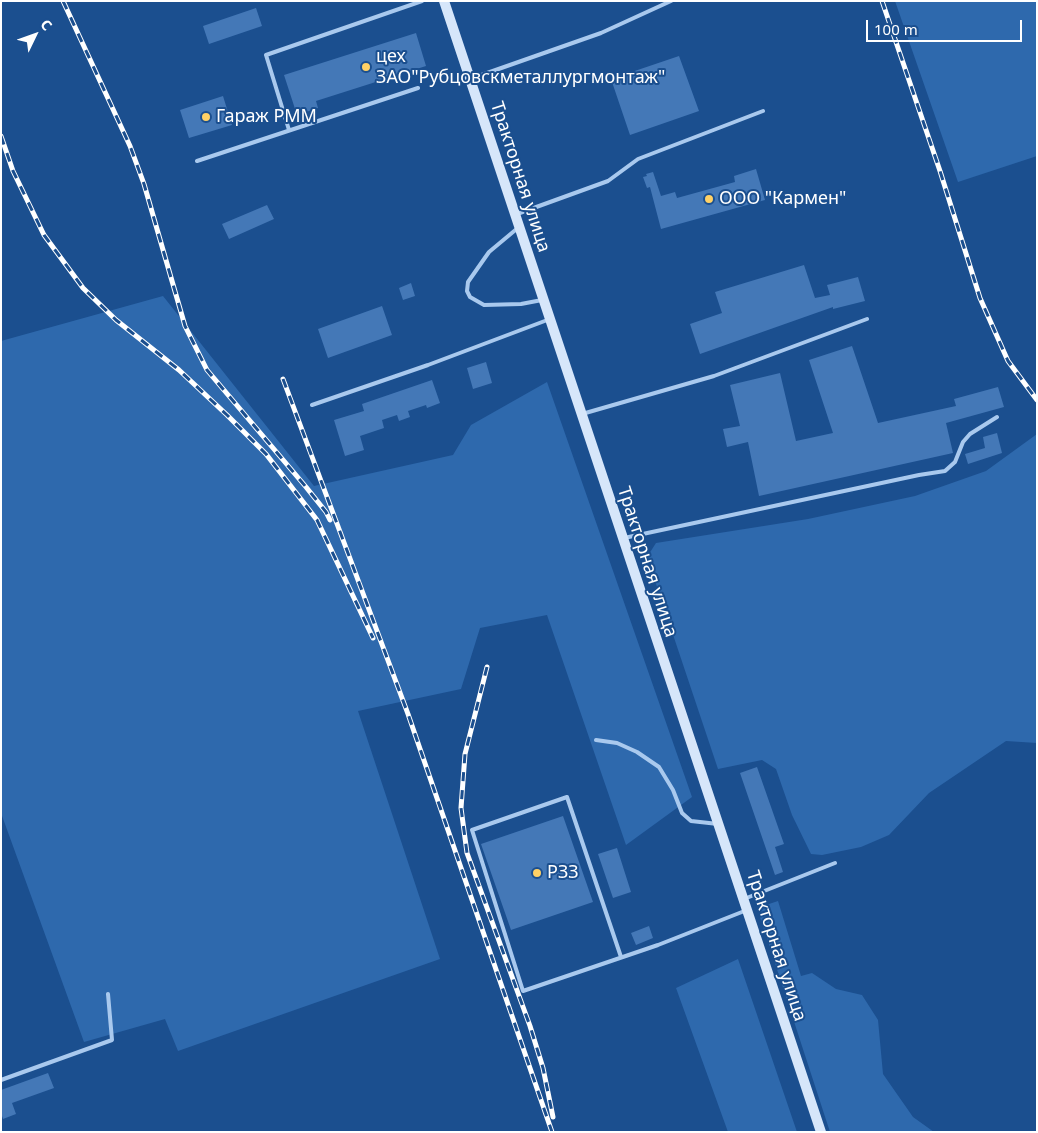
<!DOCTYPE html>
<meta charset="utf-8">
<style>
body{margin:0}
#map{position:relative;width:1038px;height:1133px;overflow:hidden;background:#1b4f8f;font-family:"Noto Sans",sans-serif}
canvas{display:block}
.frame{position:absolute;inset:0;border:2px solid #fff;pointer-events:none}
.north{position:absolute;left:10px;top:10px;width:50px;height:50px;-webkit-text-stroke:4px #1b4f8f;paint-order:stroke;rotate:48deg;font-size:14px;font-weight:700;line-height:20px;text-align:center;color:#fff}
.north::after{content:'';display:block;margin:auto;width:18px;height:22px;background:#fff;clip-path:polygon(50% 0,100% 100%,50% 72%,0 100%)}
.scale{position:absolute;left:866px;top:20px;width:156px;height:22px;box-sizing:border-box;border:2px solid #fff;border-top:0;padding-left:6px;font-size:15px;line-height:18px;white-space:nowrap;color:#fff;-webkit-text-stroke:4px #1b4f8f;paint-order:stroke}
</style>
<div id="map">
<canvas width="1038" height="1133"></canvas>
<div class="frame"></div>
<div class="north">С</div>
<div class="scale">100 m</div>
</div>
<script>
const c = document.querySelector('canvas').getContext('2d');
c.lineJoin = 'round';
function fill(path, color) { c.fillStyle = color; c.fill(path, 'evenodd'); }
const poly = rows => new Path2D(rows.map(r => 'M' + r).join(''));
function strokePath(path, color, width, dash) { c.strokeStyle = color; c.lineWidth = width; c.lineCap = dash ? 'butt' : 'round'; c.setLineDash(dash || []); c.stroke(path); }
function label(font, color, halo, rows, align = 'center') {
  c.font = font + ' "Noto Sans",sans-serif'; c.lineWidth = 4; c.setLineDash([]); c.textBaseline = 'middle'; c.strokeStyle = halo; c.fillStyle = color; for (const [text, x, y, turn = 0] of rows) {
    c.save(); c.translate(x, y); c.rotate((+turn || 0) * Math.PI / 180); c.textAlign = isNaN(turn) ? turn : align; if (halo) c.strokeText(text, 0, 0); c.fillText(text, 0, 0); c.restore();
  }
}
const green = poly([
 [895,1,1037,1,1037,156,958,182],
 [163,296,314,486,453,455,471,425,547,382,692,797,626,845,547,615,480,628,461,689,358,711,440,959,178,1051,165,1019,84,1042,1,813,1,341],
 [1037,434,1037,743,1006,741,929,793,889,835,861,847,822,855,811,854,792,815,776,769,762,760,718,769,647,557,656,543,808,519,915,496,986,471],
 [778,901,801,976,812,973,836,989,862,995,878,1020,883,1074,913,1117,934,1132,830,1132,757,908],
 [738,959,797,1132,728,1132,676,988]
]);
const building = poly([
 [256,8,262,26,209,44,203,26],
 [416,33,426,66,316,101,318,108,297,115,284,75],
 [679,56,699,111,630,135,611,79],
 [223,96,232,125,189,138,180,110],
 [756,169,765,200,661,229,650,187,647,188,643,177,647,176,646,174,653,172,661,196,675,192,677,198,735,182,734,176],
 [267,205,274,219,229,239,222,224],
 [804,265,815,298,830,295,827,285,858,277,865,301,833,309,833,307,700,354,690,324,722,313,715,292],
 [411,283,415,296,403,300,399,288],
 [382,306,392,335,328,358,318,329],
 [852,346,878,423,956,406,954,399,998,387,1004,407,946,423,953,453,759,496,748,442,727,447,723,429,740,426,730,385,780,373,796,441,833,433,809,360],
 [486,362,492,383,473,389,467,368],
 [432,380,440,403,427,408,426,405,408,411,410,417,399,421,397,415,382,420,384,428,360,436,364,450,345,456,334,420,364,411,362,404],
 [997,433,1002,453,968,464,965,454,985,448,983,437],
 [757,767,784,844,775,847,783,872,775,875,740,773],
 [563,816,593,902,511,930,481,844],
 [617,848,631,892,613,898,598,854],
 [649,926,653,938,636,945,631,933],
 [48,1073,54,1088,12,1103,16,1114,3,1119,1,1113,1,1090]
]);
const service = poly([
 [470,79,601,33,671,1],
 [289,130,266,55,422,1],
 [197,161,418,88],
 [517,214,608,181,638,159,763,111],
 [519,227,489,252,468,282,467,291,470,297,484,305,521,304,542,300],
 [312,405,428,365,550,319],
 [582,414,714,376,867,319],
 [624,538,919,475,945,471,955,462,963,442,970,434,997,417],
 [596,740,617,743,637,752,659,767,673,790,682,813,691,821,718,824],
 [744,899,835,863],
 [621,957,567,797,472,830,523,991,658,945,747,910],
 [1,1080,112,1040,108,994]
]);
const secondary = poly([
 [444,1,821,1132]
]);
const rail = poly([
 [63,1,130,146,144,184,185,326,207,370,306,487,326,512,330,520],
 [882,1,940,171,980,298,1008,361,1037,400],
 [1,136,13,171,44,235,83,288,116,320,179,370,227,415,266,454,317,520,373,638],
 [283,379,408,714,552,1132],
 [487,667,465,754,461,808,467,853,530,1026,543,1068,553,1117]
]);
const markers = [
 [366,67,5,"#ffd166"],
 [206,117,5,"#ffd166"],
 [709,199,5,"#ffd166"],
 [537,873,5,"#ffd166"]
];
const poiNames = [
 ["цех",376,57],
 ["ЗАО\"Рубцовскметаллургмонтаж\"",376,78],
 ["Гараж РММ",216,117],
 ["ООО \"Кармен\"",719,199],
 ["РЗЗ",547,873]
];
const streetNames = [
 ["Тракторная улица",520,177,72],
 ["Тракторная улица",647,562,72],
 ["Тракторная улица",776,946,72]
];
fill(green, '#2e69ad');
fill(building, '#4478b7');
strokePath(service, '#a9c9ee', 4);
strokePath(secondary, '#d6e6fa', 10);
strokePath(rail, '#fff', 5);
strokePath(rail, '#1b4f8f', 3, [9]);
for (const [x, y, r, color] of markers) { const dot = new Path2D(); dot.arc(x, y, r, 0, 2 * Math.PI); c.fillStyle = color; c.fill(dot); strokePath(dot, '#1b4f8f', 2); }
label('18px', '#fff', '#1b4f8f', poiNames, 'left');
label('18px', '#fff', '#1b4f8f', streetNames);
</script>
